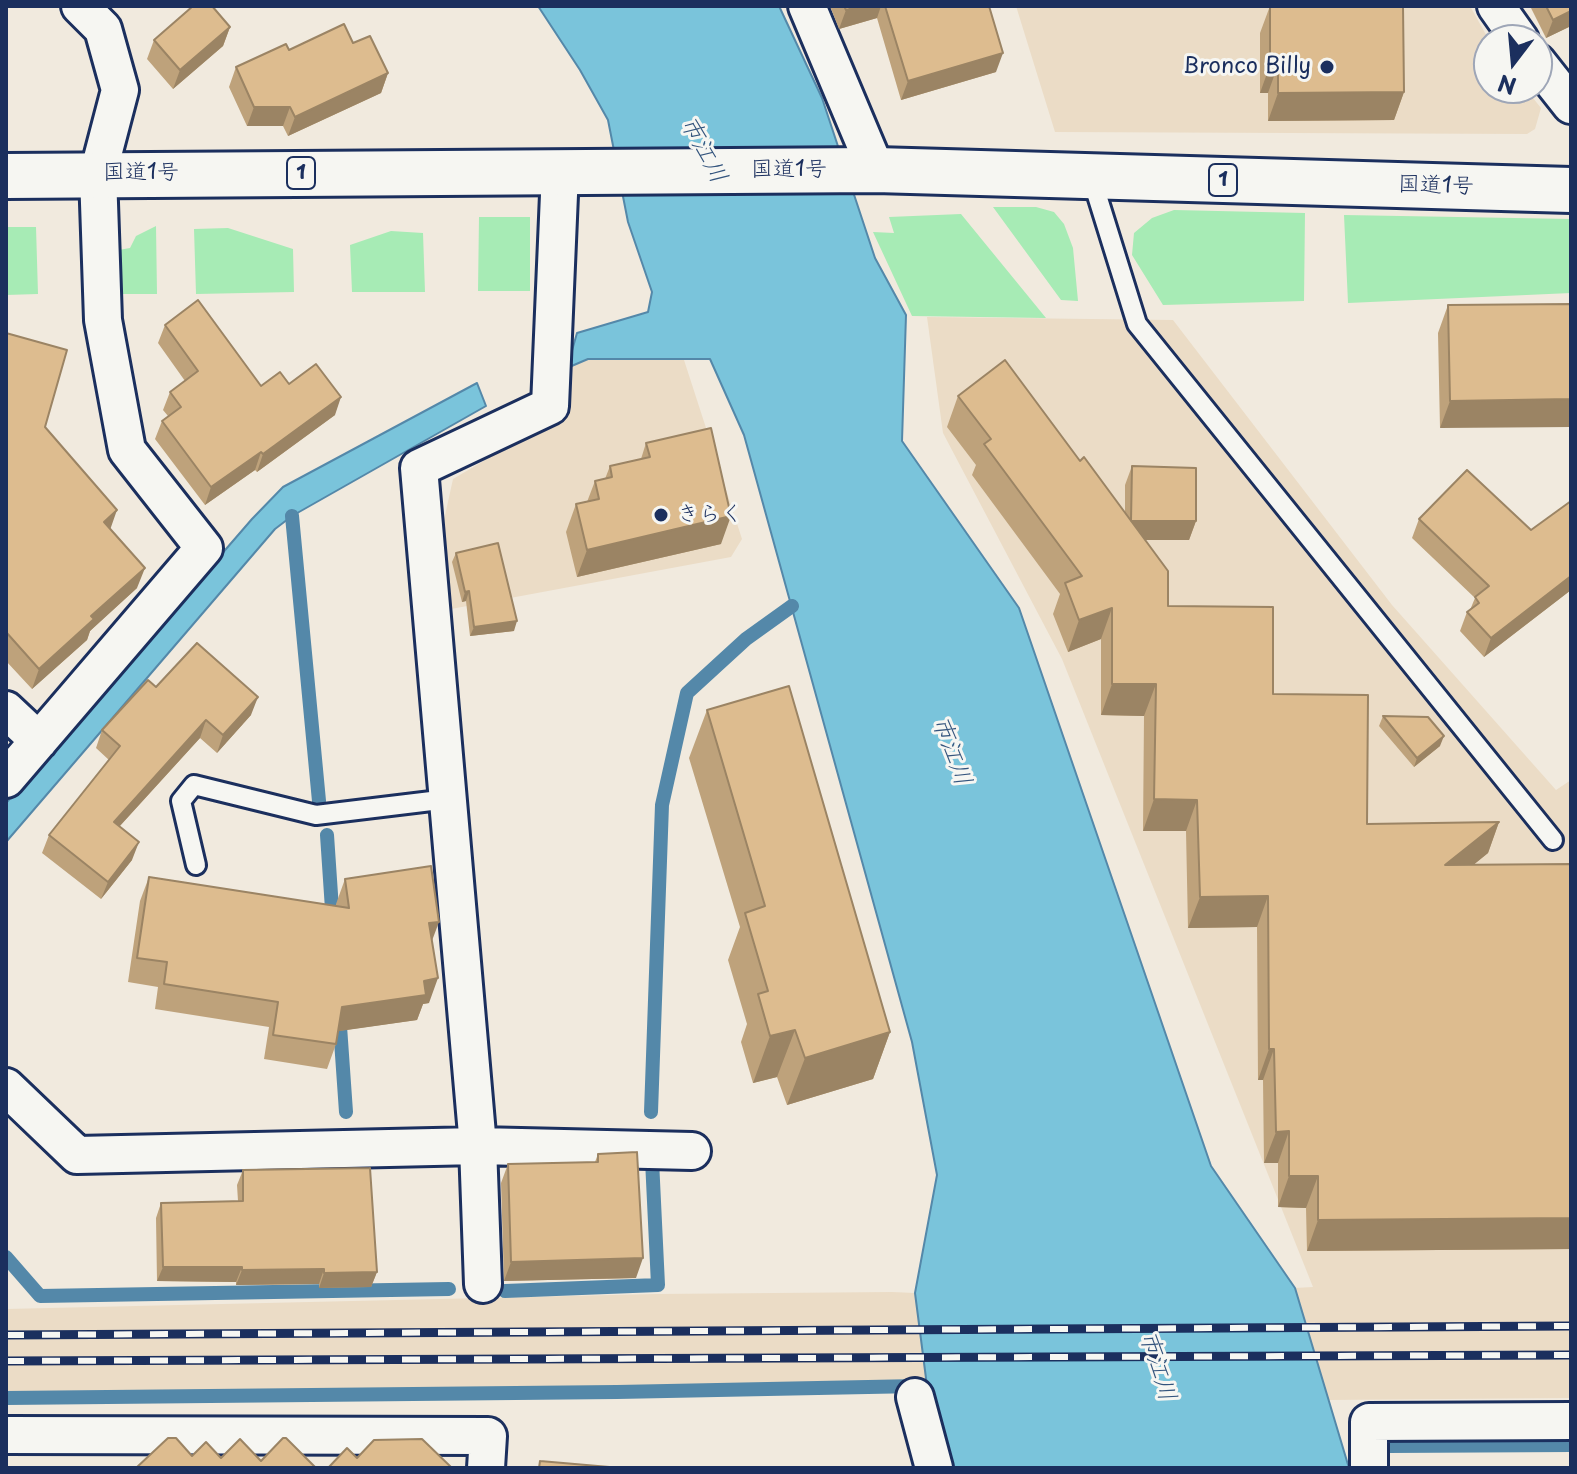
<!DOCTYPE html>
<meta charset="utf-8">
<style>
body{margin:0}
#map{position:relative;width:1577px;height:1474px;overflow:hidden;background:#f1eade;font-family:"Playpen Sans",sans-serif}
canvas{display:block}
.frame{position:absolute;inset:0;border:8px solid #1b2f5e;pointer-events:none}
.north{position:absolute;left:1473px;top:24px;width:80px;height:80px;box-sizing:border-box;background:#f6f6f2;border:2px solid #9ea6b7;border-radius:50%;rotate:196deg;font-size:22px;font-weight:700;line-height:32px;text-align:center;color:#1b2f5e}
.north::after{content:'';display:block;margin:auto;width:28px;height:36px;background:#1b2f5e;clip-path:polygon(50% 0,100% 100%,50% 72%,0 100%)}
</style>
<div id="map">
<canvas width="1577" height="1474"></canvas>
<div class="frame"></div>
<div class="north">N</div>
</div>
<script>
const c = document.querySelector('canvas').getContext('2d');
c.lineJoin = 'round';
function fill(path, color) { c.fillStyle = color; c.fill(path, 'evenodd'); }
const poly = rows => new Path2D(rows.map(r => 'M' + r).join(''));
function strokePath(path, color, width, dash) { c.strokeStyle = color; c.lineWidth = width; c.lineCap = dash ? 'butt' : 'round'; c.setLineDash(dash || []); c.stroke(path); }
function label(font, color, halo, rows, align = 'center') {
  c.font = font + ' "Playpen Sans","Klee One",sans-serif'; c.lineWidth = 6; c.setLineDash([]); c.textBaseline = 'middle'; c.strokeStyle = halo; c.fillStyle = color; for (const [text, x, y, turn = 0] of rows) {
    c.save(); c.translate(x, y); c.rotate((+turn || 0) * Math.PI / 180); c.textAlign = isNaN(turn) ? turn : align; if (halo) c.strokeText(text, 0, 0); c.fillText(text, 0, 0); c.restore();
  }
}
const built = poly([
 [1016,6,1470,6,1489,40,1489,88,1525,88,1541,108,1535,129,1527,134,1055,132],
 [927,317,1173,320,1392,605,1556,790,1571,780,1571,1398,1328,1400,1295,1288,1313,1287,1062,659,943,433],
 [588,359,684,360,742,539,731,557,451,609,444,520,453,479,567,412,567,368],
 [892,1292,915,1293,927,1386,6,1398,6,1309,656,1294]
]);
const green = poly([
 [993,207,1036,207,1054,212,1064,224,1073,248,1078,301,1061,300],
 [1174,210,1305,213,1304,301,1163,305,1132,255,1134,233,1152,218],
 [961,214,1046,318,912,316,873,232,894,233,889,217],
 [1344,215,1571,219,1571,293,1348,303],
 [479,217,530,217,530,291,478,291],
 [156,226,157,294,113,294,113,251,130,248,136,236],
 [6,227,36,227,38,294,6,295],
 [228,228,293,249,294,292,196,294,194,229],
 [391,231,423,233,425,292,352,292,350,245]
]);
const water = poly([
 [538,6,779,6,822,98,875,258,906,315,902,441,1019,608,1211,1166,1295,1288,1349,1468,954,1468,927,1386,915,1293,937,1175,912,1042,744,435,710,359,588,359,567,368,577,333,648,312,652,292,628,222,608,120,580,70,538,6],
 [477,383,486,406,292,516,275,529,6,842,6,803,252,519,283,487,477,383]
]);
const stream = poly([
 [292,516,319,801],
 [327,835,333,924],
 [339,1012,346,1112],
 [651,1112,662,805,687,693,746,639,792,606],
 [6,1257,40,1296,449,1289],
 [505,1291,658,1285,652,1160],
 [6,1398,617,1392,918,1386],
 [1388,1446,1571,1445]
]);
const lane = poly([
 [1091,176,1137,324,1553,840],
 [196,865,181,801,194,785,316,815,448,799]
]);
const street = poly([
 [807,6,876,170],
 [1496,6,1520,40],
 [1537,62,1571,105],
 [6,710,39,741],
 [6,779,204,548,127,450,103,320,98,174,120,90,103,29,80,6],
 [6,1087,77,1155,478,1146,419,468,550,406,560,171],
 [483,1284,478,1146,692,1151],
 [915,1397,934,1468],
 [6,1435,488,1436,486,1468],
 [1369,1468,1369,1422,1571,1421]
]);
const highway = poly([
 [6,176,876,170,1571,190]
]);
const rail = poly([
 [6,1335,1571,1326],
 [6,1361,1571,1355]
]);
const wall = poly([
 [830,6,989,6,996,72,901,100,877,18,839,29],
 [1270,6,1404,92,1394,120,1268,121,1268,93,1260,93,1260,33],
 [1530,6,1571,6,1571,26,1546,38],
 [230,27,223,46,173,89,147,59,154,40],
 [353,43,388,73,381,93,288,136,283,126,247,126,229,87,236,67,289,50],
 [1571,304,1440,428,1438,333,1448,305],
 [165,325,261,386,289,384,335,415,257,472,255,470,205,505,155,439,162,421,168,416,163,410,170,392,185,381,158,343],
 [6,333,45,427,110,529,137,588,90,631,87,640,32,689,6,661],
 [958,396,1080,461,1125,512,1125,485,1132,466,1196,521,1189,540,1145,540,1168,606,1273,694,1367,824,1499,822,1488,853,1473,865,1571,864,1571,1249,1307,1251,1306,1208,1278,1207,1278,1163,1264,1163,1263,1080,1258,1080,1257,927,1188,928,1186,831,1143,831,1144,716,1101,715,1101,639,1068,652,1053,614,1060,594,972,475,976,465,947,427],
 [646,443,721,544,577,577,566,532,576,504,587,502,595,481,605,479,610,466,641,459],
 [1571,501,1571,590,1484,657,1460,631,1467,612,1470,610,1475,598,1412,538,1419,519,1531,530],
 [456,553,514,631,470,636,466,601,462,602,452,562],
 [156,687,251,715,217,753,200,738,119,827,132,860,101,899,42,853,49,835,109,760,96,748,102,730],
 [707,710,890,1032,873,1079,787,1105,777,1077,753,1083,741,1042,747,1024,728,960,740,927,689,758],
 [1383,716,1440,746,1414,767,1379,726],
 [149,877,336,906,336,904,345,879,429,1003,423,1004,417,1020,338,1031,336,1044,327,1069,264,1059,269,1027,155,1009,158,987,128,982,140,901],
 [598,1154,636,1278,504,1281,501,1183,508,1164,595,1162],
 [243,1170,377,1272,371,1287,319,1288,319,1284,236,1285,236,1282,157,1281,156,1218,161,1203,238,1201,237,1185]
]);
const shadedWall = poly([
 [861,6,881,6,877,18,839,29,846,10],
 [1571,11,1571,26,1546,38,1553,20],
 [230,27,223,46,173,89,180,70],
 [1003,53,996,72,901,100,908,81],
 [1270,65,1278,65,1268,93,1260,93],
 [388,73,381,93,288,136,295,117],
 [1404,92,1394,120,1268,121,1278,93],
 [254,107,290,107,283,126,247,126],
 [341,397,335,415,257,472,263,454],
 [1571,399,1571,427,1440,428,1450,401],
 [261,452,255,470,205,505,211,487],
 [117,510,110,530,104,522],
 [731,516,721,544,577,577,587,550],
 [1131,521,1196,521,1189,540,1124,540],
 [145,568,137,588,90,631,87,640,32,689,39,669,91,616],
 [1571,576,1571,590,1484,657,1491,638],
 [469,591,466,601,462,602,465,592],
 [1112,608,1101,639,1068,652,1079,620],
 [517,621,514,631,470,636,474,627],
 [1112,684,1156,684,1144,716,1101,715],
 [258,697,251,715,217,753,223,735],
 [206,720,200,738,107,840,114,822],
 [1444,736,1440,746,1414,767,1417,758],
 [1154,799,1197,800,1186,831,1143,831],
 [1499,822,1488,853,1434,897,1445,865],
 [139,842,132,860,101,899,108,882],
 [1268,896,1257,927,1188,928,1200,897],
 [439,922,430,946,429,923],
 [438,978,429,1003,423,1004,417,1020,333,1032,342,1007,424,981],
 [795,1030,777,1077,753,1083,770,1036],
 [890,1032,873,1079,787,1105,805,1058],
 [1269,1049,1274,1049,1263,1080,1258,1080],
 [1289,1131,1278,1163,1264,1163,1276,1132],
 [1289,1176,1318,1176,1306,1208,1278,1207],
 [1571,1218,1571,1249,1307,1251,1318,1220],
 [643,1258,636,1278,504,1281,511,1262],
 [163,1267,242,1267,236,1282,157,1281],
 [324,1269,319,1284,236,1285,242,1270],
 [377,1272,371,1287,319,1288,324,1273]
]);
const building = poly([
 [193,6,212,6,230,27,180,70,154,40,193,6],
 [844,6,861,6,846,10,844,6],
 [885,6,989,6,1003,53,908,81,885,6],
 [1270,6,1403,6,1404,92,1278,93,1278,65,1270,65,1270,6],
 [1546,6,1571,6,1571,11,1553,20,1546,6],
 [344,24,353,43,370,36,388,73,295,117,290,107,254,107,236,67,286,44,289,50,344,24],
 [198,300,261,386,280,372,289,384,316,364,341,397,263,454,261,452,211,487,162,421,181,407,170,392,198,371,165,325,198,300],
 [1571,304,1571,399,1450,401,1448,305,1571,304],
 [6,333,67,350,45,427,117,510,104,522,145,568,91,616,94,619,39,669,6,632,6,333],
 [1005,360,1080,461,1084,457,1168,571,1168,606,1273,607,1273,694,1368,695,1367,824,1499,822,1445,865,1571,864,1571,1218,1318,1220,1318,1176,1289,1176,1289,1131,1276,1132,1274,1049,1269,1049,1268,896,1200,897,1197,800,1154,799,1156,684,1112,684,1112,608,1079,620,1065,583,1082,576,984,444,991,439,958,396,1005,360],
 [711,428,731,516,587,550,576,504,599,499,595,481,612,477,610,466,650,457,646,443,711,428],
 [1132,466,1196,468,1196,521,1131,521,1132,466],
 [1467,470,1531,530,1571,501,1571,576,1491,638,1467,612,1479,603,1475,597,1489,586,1419,519,1467,470],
 [498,543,517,621,474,627,469,591,465,592,456,553,498,543],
 [197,643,258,697,223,735,206,720,114,822,139,842,108,882,49,835,120,746,102,730,148,680,156,687,197,643],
 [789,686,890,1032,805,1058,795,1030,770,1036,758,994,768,991,745,913,765,906,707,710,789,686],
 [1383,716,1428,717,1444,736,1417,758,1383,716],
 [431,866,439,922,429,923,438,978,424,981,426,995,342,1007,336,1044,273,1035,278,1002,164,984,167,962,137,958,149,877,349,908,345,879,431,866],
 [637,1152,643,1258,511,1262,508,1164,598,1162,598,1154,637,1152],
 [370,1168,377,1272,324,1273,324,1269,242,1270,242,1267,163,1267,161,1203,243,1201,243,1170,370,1168],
 [168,1438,176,1438,192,1456,206,1442,221,1458,240,1439,261,1461,283,1438,286,1438,316,1468,136,1468,168,1438],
 [422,1439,452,1468,328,1468,347,1448,357,1458,374,1440,422,1439],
 [540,1461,621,1468,539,1468,540,1461]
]);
const markers = [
 [1327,67,8,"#1b2f5e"],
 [661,515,8,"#1b2f5e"]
];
const shields = [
 [301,173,28],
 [1223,180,28]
];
const shieldNames = [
 ["1",301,173],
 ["1",1223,180]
];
const poiNames = [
 ["Bronco Billy",1311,67],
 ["きらく",677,515,"left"]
];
const streetNames = [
 ["国道1号",789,170],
 ["国道1号",141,173],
 ["国道1号",1436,186,2]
];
const waterNames = [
 ["市江川",703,150,62],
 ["市江川",951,751,70],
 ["市江川",1157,1366,73]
];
fill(built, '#ebdcc6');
fill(green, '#a7ebb5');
fill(water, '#7ac4db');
strokePath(water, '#5488a9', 2);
strokePath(stream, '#5488a9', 14);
strokePath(lane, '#1b2f5e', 24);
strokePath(street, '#1b2f5e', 42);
strokePath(highway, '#1b2f5e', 50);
strokePath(lane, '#f6f6f2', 18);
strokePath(street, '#f6f6f2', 36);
strokePath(highway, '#f6f6f2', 44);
strokePath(rail, '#1b2f5e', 9);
strokePath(rail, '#f6f6f2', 6, [18]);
fill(wall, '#bea27b');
fill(shadedWall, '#9b8464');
fill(building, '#ddbc8f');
strokePath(building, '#9b8464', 2);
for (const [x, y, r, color] of markers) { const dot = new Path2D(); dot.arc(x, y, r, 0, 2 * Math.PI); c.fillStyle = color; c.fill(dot); strokePath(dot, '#f6f6f2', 3); }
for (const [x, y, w] of shields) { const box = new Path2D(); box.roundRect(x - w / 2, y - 16, w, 32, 6); c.fillStyle = '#f6f6f2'; c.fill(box); strokePath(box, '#1b2f5e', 2); }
label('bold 20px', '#1b2f5e', null, shieldNames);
label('22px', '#1b2f5e', '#f6f6f2', poiNames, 'right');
label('22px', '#1b2f5e', '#f6f6f2', streetNames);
label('italic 24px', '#33547d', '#f6f6f2', waterNames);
</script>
